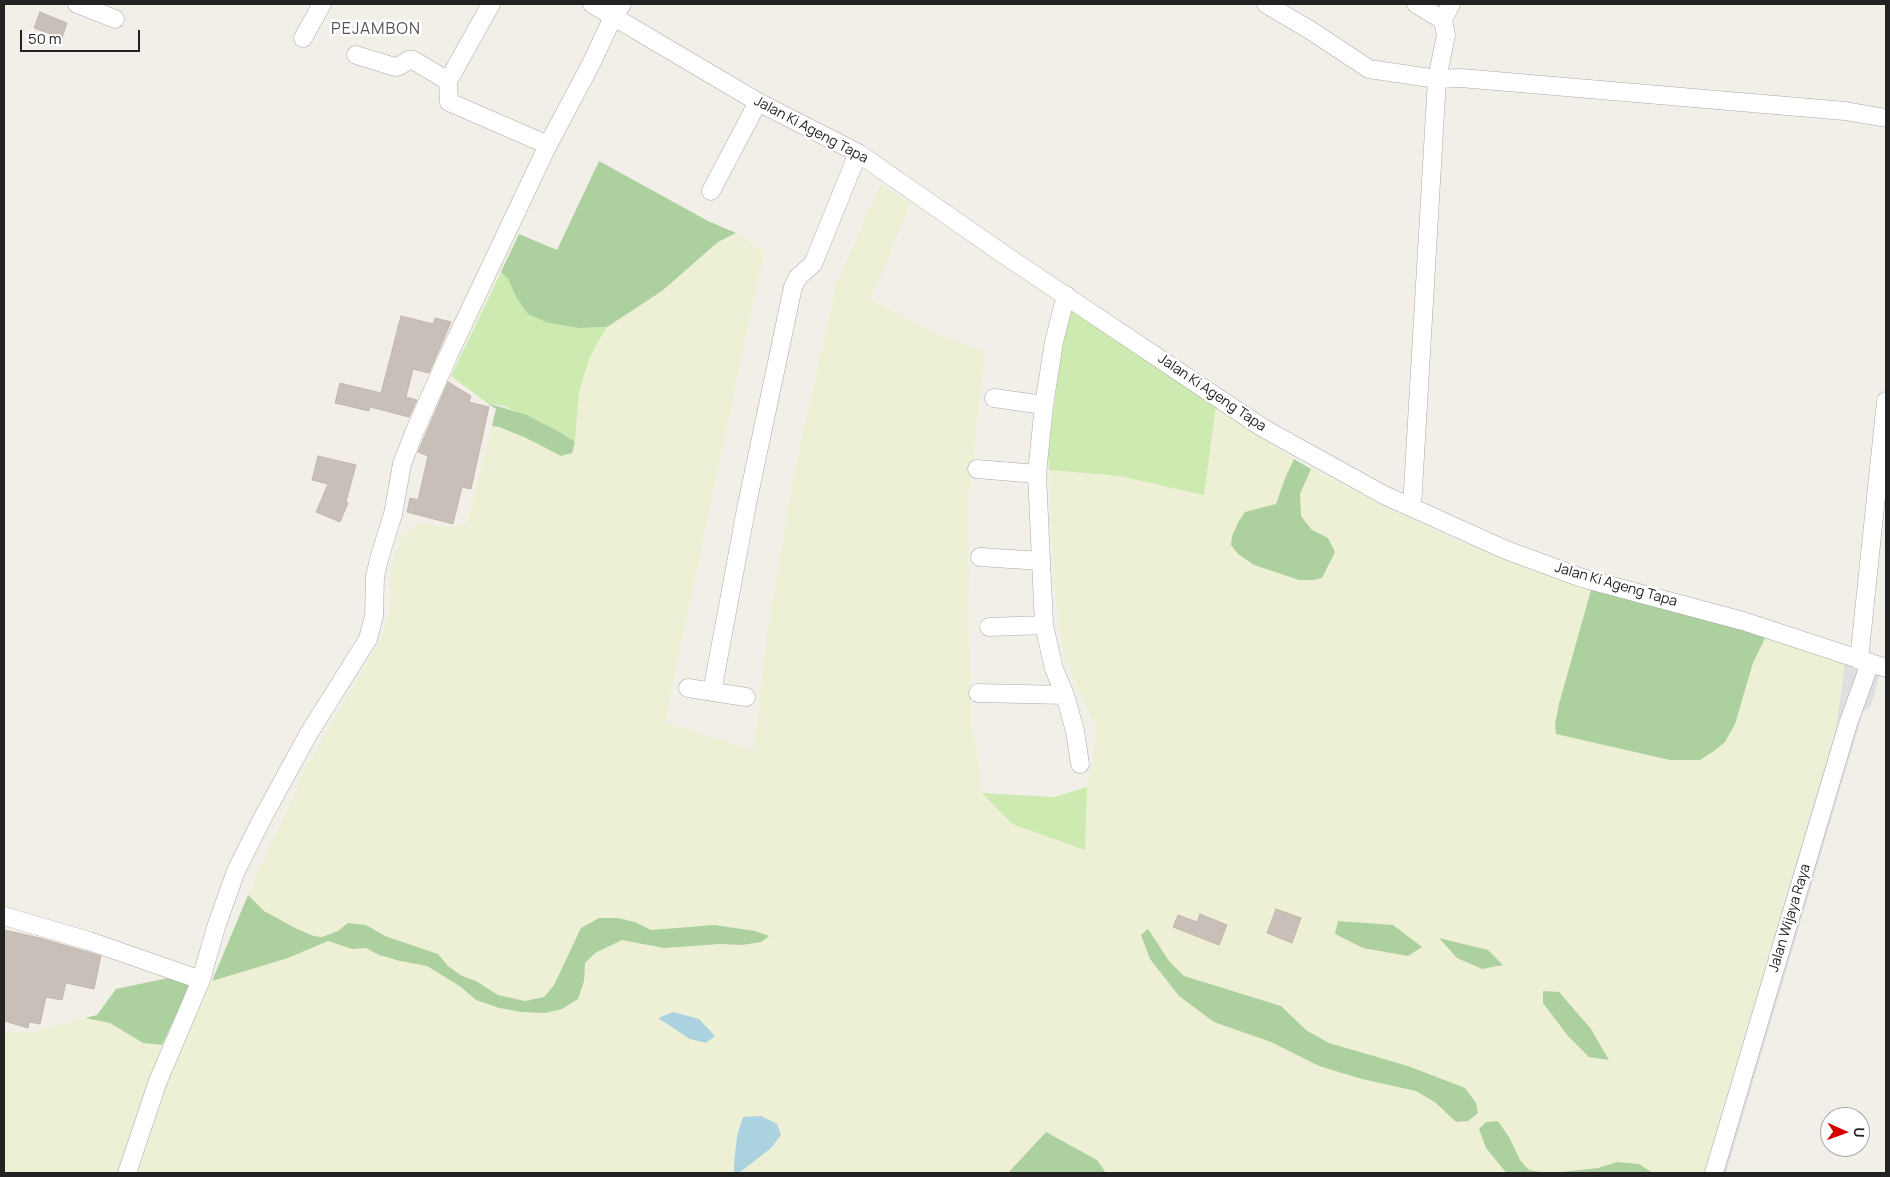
<!DOCTYPE html>
<style>
body{margin:0}
#map{position:relative;width:1890px;height:1177px;overflow:hidden;background:#f2efe9;font-family:Manrope,sans-serif}
canvas{display:block}
.frame{position:absolute;inset:0;border:5px solid #222;pointer-events:none}
.north{position:absolute;left:1820px;top:1107px;width:50px;height:50px;box-sizing:border-box;background:#fff;border:1px solid #a7a7a7;border-radius:50%;rotate:92deg;font-size:14px;font-weight:700;line-height:20px;text-align:center;color:#222}
.north::after{content:'';display:block;margin:auto;width:18px;height:22px;background:#d40000;clip-path:polygon(50% 0,100% 100%,50% 72%,0 100%)}
.scale{position:absolute;left:20px;top:30px;width:120px;height:22px;box-sizing:border-box;border:2px solid #222;border-top:0;padding-left:6px;font-size:15px;line-height:18px;white-space:nowrap;color:#222;-webkit-text-stroke:4px #fff;paint-order:stroke}
</style>
<div id="map">
<canvas width="1890" height="1177"></canvas>
<div class="frame"></div>
<div class="north">U</div>
<div class="scale">50 m</div>
</div>
<script>
const c = document.querySelector('canvas').getContext('2d');
c.lineJoin = 'round';
function fill(path, color) { c.fillStyle = color; c.fill(path, 'evenodd'); }
const poly = rows => new Path2D(rows.map(r => 'M' + r).join(''));
function strokePath(path, color, width, dash) { c.strokeStyle = color; c.lineWidth = width; c.lineCap = dash ? 'butt' : 'round'; c.setLineDash(dash || []); c.stroke(path); }
function label(font, color, halo, rows, align = 'center') {
  c.font = font + ' Manrope,sans-serif'; c.lineWidth = 5; c.setLineDash([]); c.textBaseline = 'middle'; c.strokeStyle = halo; c.fillStyle = color; for (const [text, x, y, turn = 0] of rows) {
    c.save(); c.translate(x, y); c.rotate((+turn || 0) * Math.PI / 180); c.textAlign = isNaN(turn) ? turn : align; if (halo) c.strokeText(text, 0, 0); c.fillText(text, 0, 0); c.restore();
  }
}
const residential = poly([
 [1845,661,1881,670,1871,706,1863,712,1726,1173,1704,1173,1836,728]
]);
const farmland = poly([
 [881,184,910,204,871,299,932,332,985,351,968,506,971,727,977,747,982,793,1012,824,1085,850,1087,787,1093,757,1095,726,1064,656,1054,586,1049,470,1120,476,1216,406,1294,459,1286,476,1276,504,1245,512,1232,536,1231,545,1238,554,1254,565,1299,580,1314,580,1323,578,1330,564,1328,538,1312,530,1301,516,1300,494,1311,469,1443,535,1591,590,1555,724,1725,742,1735,724,1753,663,1766,636,1845,661,1836,728,1704,1173,1653,1173,1639,1164,1617,1162,1598,1168,1552,1173,1529,1171,1520,1160,1509,1137,1486,1148,1507,1173,1106,1173,1097,1160,1046,1132,1008,1173,739,1173,771,1148,743,1118,737,1136,734,1163,734,1173,135,1173,168,1074,212,981,288,958,328,941,352,949,366,948,379,955,400,961,427,966,461,987,476,1000,499,1008,545,1013,584,982,585,963,595,953,622,940,664,948,720,944,742,945,761,942,755,931,736,929,651,930,635,922,618,918,599,918,566,962,554,985,544,997,526,1001,498,995,476,981,462,976,448,966,438,954,385,936,366,925,348,923,339,931,322,937,314,936,295,928,264,911,248,895,308,764,380,641,389,614,391,563,403,536,416,523,452,527,467,523,492,426,499,427,524,437,545,448,572,453,575,442,579,392,590,355,607,327,662,291,718,242,736,233,764,252,665,722,754,750,765,649,793,478,836,285],
 [1148,929,1169,961,1184,976,1281,1006,1306,1030,1329,1043,1364,1054,1468,1121,1456,1122,1436,1103,1416,1091,1362,1079,1319,1066,1179,996,1150,959,1141,935],
 [1440,939,1503,965,1482,969,1457,958],
 [673,1012,699,1019,715,1036,658,1018],
 [85,1018,110,1023,143,1043,162,1045,119,1173,4,1173,4,1032,32,1032]
]);
const grass = poly([
 [501,272,508,279,516,297,548,323,579,328,607,327,590,356,579,392,575,442,563,434,504,406,487,403,451,376],
 [1070,308,1216,406,1204,495,1120,476,1049,470,1048,449,1063,341],
 [1087,787,1085,850,1012,824,982,793,1054,797]
]);
const forest = poly([
 [599,161,708,221,736,233,718,242,662,291,607,327,579,328,548,323,528,314,516,297,508,279,501,272,519,234,557,250],
 [487,403,527,415,563,434,575,442,572,453,561,456,524,437,499,427,492,426,496,409],
 [1294,459,1311,469,1300,494,1301,516,1312,530,1328,538,1335,552,1322,578,1314,580,1299,580,1254,565,1238,554,1231,545,1232,536,1239,521,1245,512,1276,504,1286,476],
 [1591,590,1735,626,1766,636,1753,663,1735,724,1725,742,1714,751,1700,760,1670,760,1556,734,1555,724,1559,704],
 [248,895,264,911,295,928,314,936,322,937,338,931,348,923,366,925,385,936,438,954,448,966,462,976,476,981,498,995,525,1001,544,997,554,985,581,928,599,918,618,918,635,922,651,930,714,925,755,931,769,936,761,942,742,945,720,944,664,948,622,940,595,953,585,963,584,981,578,999,562,1009,545,1013,521,1012,499,1008,476,1000,461,987,427,966,400,961,379,955,366,948,352,949,328,941,288,958,212,981],
 [1338,921,1393,925,1422,947,1408,956,1363,948,1335,934],
 [1148,929,1169,961,1184,976,1281,1006,1306,1030,1329,1043,1408,1066,1465,1088,1476,1103,1478,1113,1468,1121,1456,1122,1436,1103,1416,1091,1362,1079,1319,1066,1271,1042,1214,1022,1179,996,1150,959,1141,935],
 [1439,938,1488,950,1503,965,1482,969,1457,958],
 [168,978,190,986,162,1045,143,1043,110,1023,85,1018,97,1015,116,989],
 [1543,991,1559,992,1591,1029,1609,1060,1589,1057,1568,1036,1543,1003],
 [1498,1121,1509,1137,1520,1160,1529,1170,1547,1173,1507,1173,1504,1170,1486,1148,1479,1129,1486,1122],
 [1046,1132,1097,1160,1106,1173,1008,1173],
 [1617,1162,1639,1164,1653,1173,1552,1173,1598,1168]
]);
const water = poly([
 [673,1012,699,1019,715,1036,706,1043,690,1039,658,1018],
 [761,1116,777,1124,781,1135,771,1148,739,1173,734,1173,734,1163,737,1136,743,1117]
]);
const building = poly([
 [40,12,67,23,62,38,34,28,40,12],
 [401,316,433,324,435,318,451,322,429,373,413,369,406,397,417,400,409,417,370,407,369,411,335,403,340,383,381,393,401,316],
 [448,382,471,396,469,402,489,407,471,489,462,487,453,524,407,512,410,498,418,500,428,456,418,452,448,382],
 [318,456,356,465,346,502,348,503,340,522,316,512,328,484,312,480,318,456],
 [1276,909,1301,918,1292,943,1267,933,1276,909],
 [1200,914,1227,925,1219,945,1173,927,1178,915,1197,922,1200,914],
 [4,930,40,938,101,956,94,989,66,983,62,1000,46,997,40,1024,29,1022,28,1028,4,1021,4,930]
]);
const minor = poly([
 [77,4,115,19],
 [491,4,448,81,449,102,548,145],
 [592,4,758,102,858,153,1009,258,1263,428,1384,495,1506,550,1582,578,1743,621,1886,668],
 [1266,4,1310,30,1369,69,1437,79,1461,78,1845,111,1886,118],
 [1443,20,1451,4],
 [303,38,322,4],
 [356,55,395,67,399,66,409,60,413,60,448,81],
 [711,191,758,102],
 [1066,295,1054,342,1044,405,1037,474,1044,625,1054,669,1065,695,1075,731,1080,764],
 [994,398,1044,405],
 [977,469,1037,474],
 [1412,507,1437,79,1446,35,1443,20,1416,4],
 [980,557,1041,561],
 [989,627,1044,625],
 [1859,660,1886,401],
 [688,688,746,697],
 [712,692,747,504,793,287,798,277,813,264,858,153],
 [978,693,1065,695],
 [4,916,89,941,201,980],
 [127,1173,158,1081,201,980,216,927,236,871,262,819,309,733,368,639,374,616,375,577,379,559,393,514,402,464,414,433,449,354,548,145,591,64,613,17,622,4],
 [1714,1173,1848,724,1870,663]
]);
const streetNames = [
 ["Jalan Ki Ageng Tapa",811,130,28],
 ["Jalan Ki Ageng Tapa",1212,393,34],
 ["Jalan Ki Ageng Tapa",1616,585,16],
 ["Jalan Wijaya Raya",1790,918,-73]
];
const quarterNames = [
 ["PEJAMBON",376,30]
];
fill(residential, '#e0dfdf');
fill(farmland, '#eef0d5');
fill(grass, '#cdebb0');
fill(forest, '#add19e');
fill(water, '#aad3df');
fill(building, '#c7bfb8');
strokePath(building, '#c4b6ab', 1);
strokePath(minor, '#a9a9a9', 19);
strokePath(minor, '#fff', 18);
label('14px', '#222', '#fff', streetNames);
c.letterSpacing = '1px';
label('16px', '#555', '#fff', quarterNames);
c.letterSpacing = '0px';
</script>
